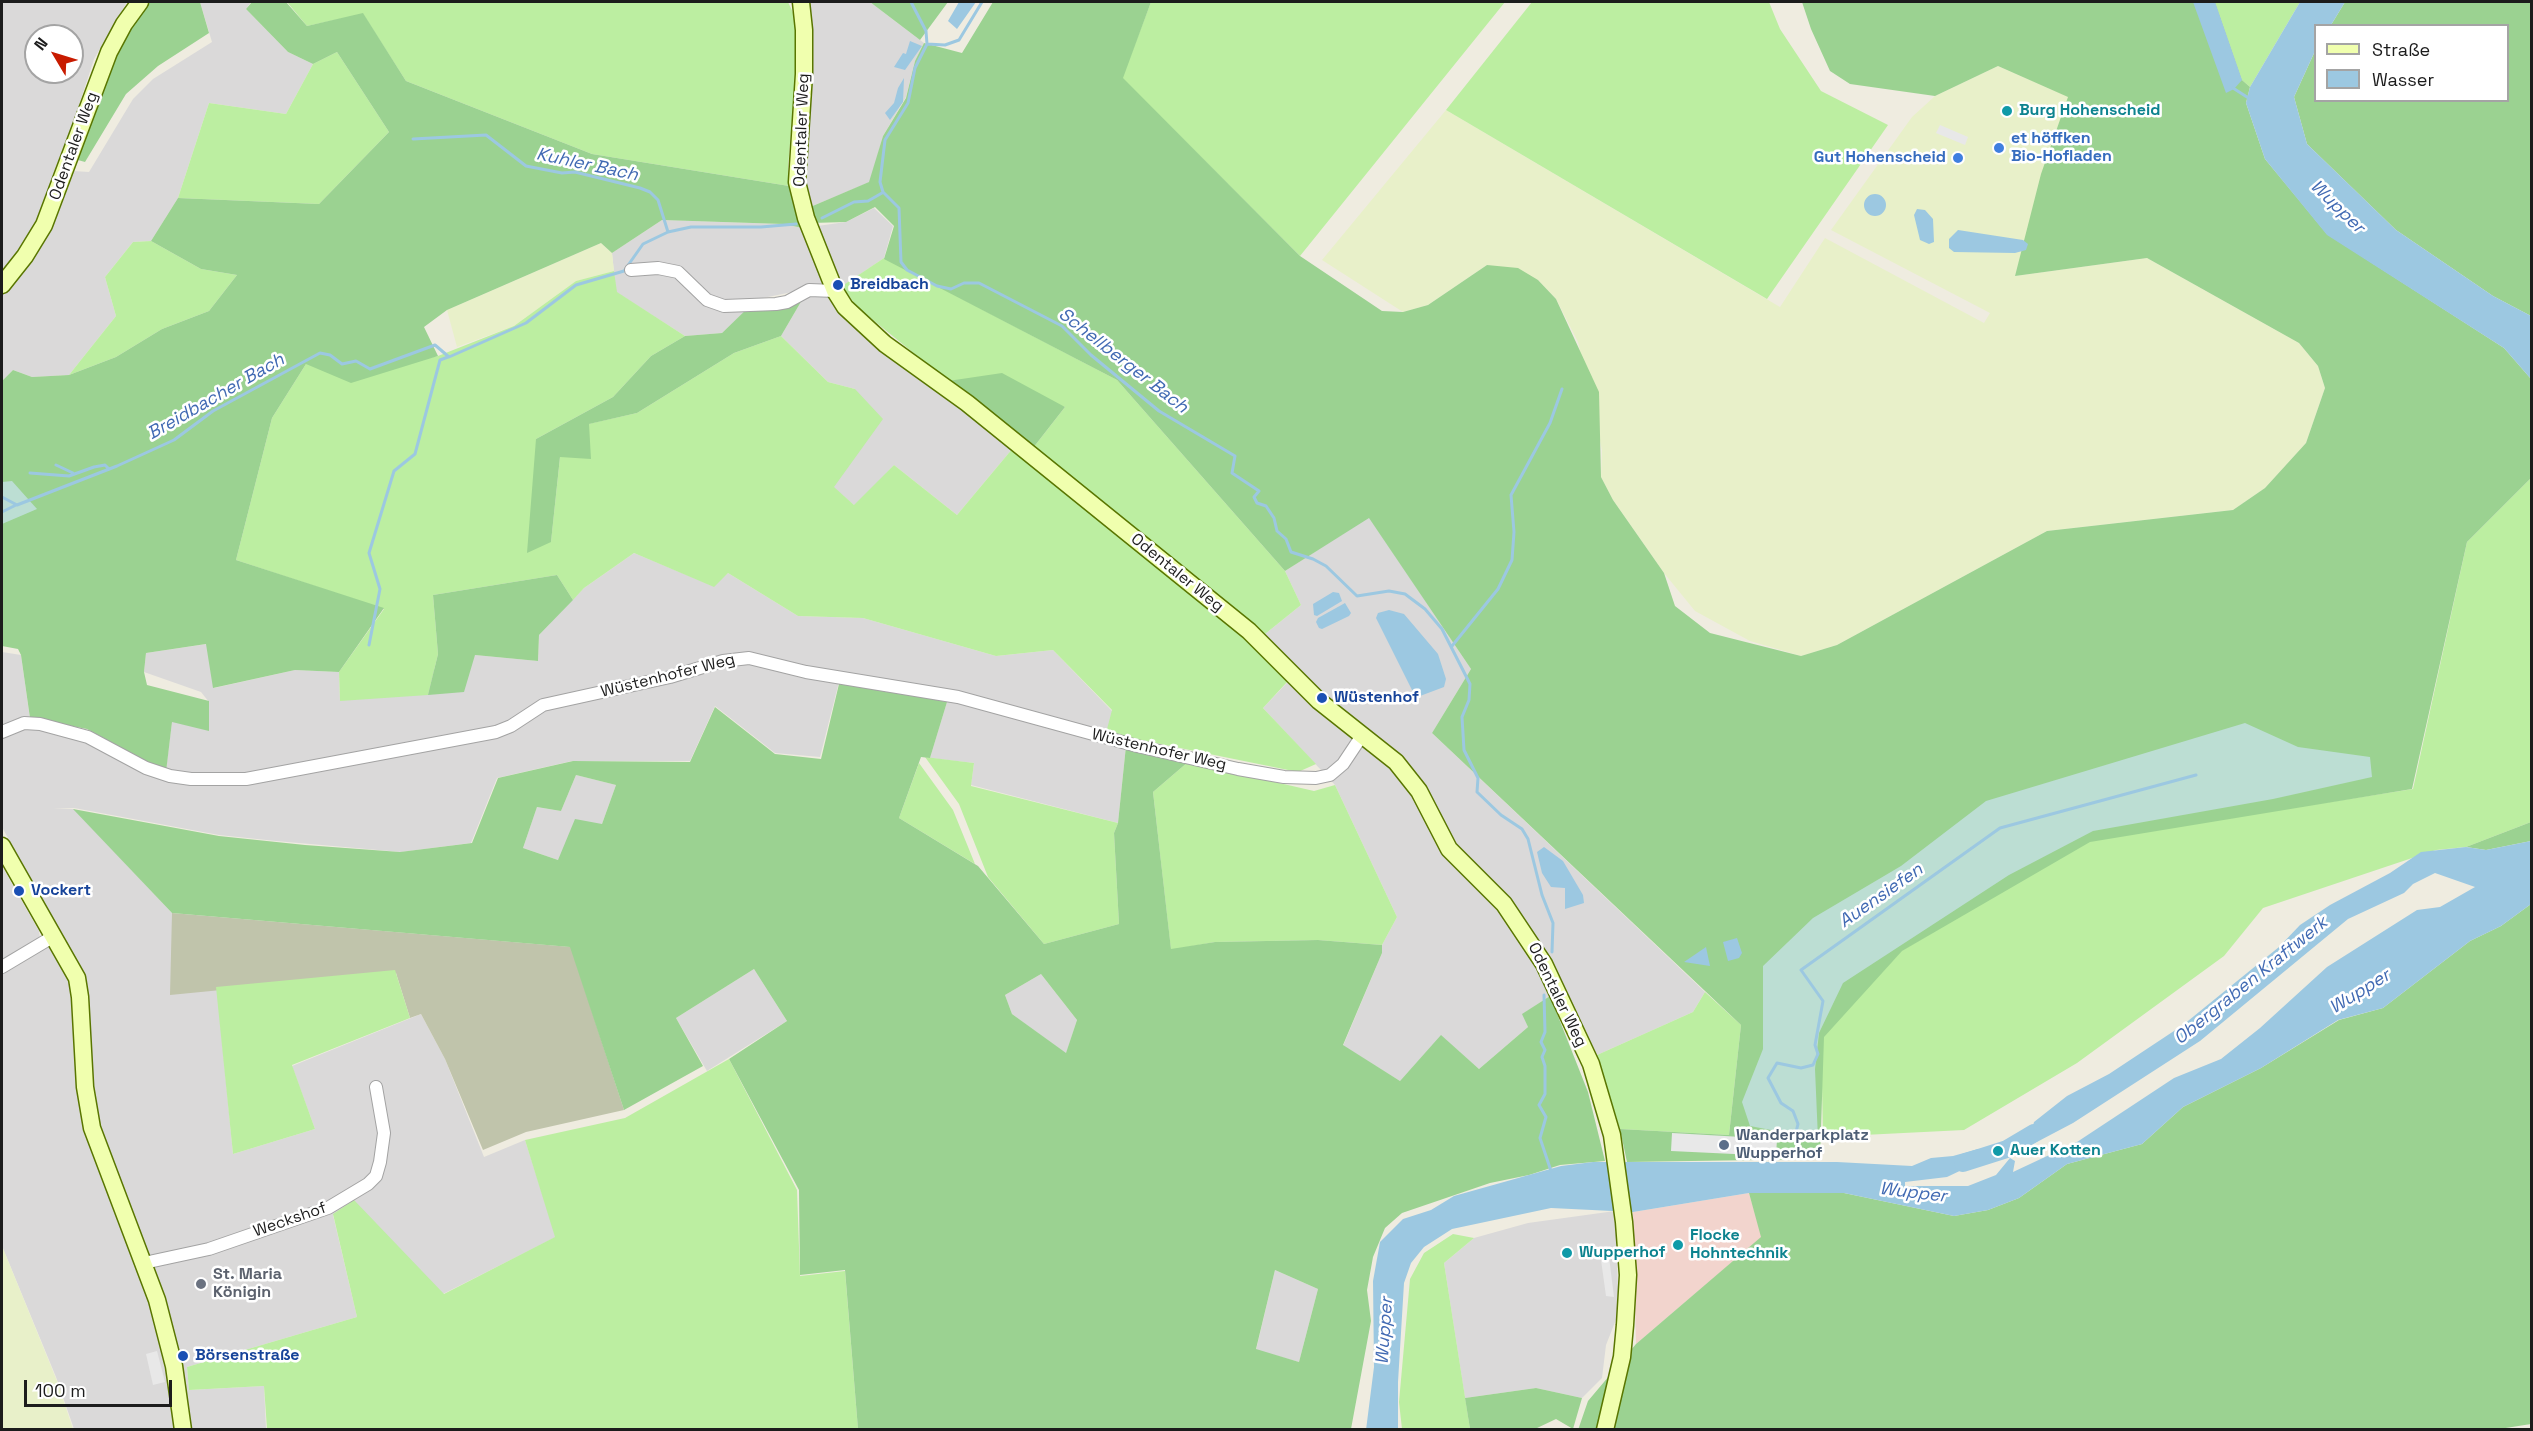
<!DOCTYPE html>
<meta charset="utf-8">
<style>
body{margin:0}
#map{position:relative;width:2533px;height:1431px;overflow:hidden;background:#efece0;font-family:"Space Grotesk",sans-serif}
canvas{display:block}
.frame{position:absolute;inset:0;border:3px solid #1c1c1c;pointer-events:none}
.legend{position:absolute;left:2314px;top:24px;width:195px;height:78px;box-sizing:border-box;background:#fff;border:2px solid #a4a4a4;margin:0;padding:8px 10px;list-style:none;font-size:18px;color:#1c1c1c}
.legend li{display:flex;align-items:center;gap:12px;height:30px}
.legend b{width:30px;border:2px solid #a4a4a4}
.north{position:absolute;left:24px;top:24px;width:60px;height:60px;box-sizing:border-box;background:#fff;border:2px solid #a4a4a4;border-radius:50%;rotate:308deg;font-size:16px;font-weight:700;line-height:24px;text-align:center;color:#1c1c1c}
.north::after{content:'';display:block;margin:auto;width:21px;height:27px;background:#c81b00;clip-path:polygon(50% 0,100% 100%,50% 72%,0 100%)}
.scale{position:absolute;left:24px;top:1380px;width:148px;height:27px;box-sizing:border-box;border:3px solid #1c1c1c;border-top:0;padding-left:8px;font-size:18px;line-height:21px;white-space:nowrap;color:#1c1c1c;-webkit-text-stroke:4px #fff;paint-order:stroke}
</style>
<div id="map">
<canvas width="2533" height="1431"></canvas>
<div class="frame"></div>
<ul class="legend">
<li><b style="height:8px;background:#f0ffae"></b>Straße</li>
<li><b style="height:16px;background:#9cc8e1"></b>Wasser</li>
</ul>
<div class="north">N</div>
<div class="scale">100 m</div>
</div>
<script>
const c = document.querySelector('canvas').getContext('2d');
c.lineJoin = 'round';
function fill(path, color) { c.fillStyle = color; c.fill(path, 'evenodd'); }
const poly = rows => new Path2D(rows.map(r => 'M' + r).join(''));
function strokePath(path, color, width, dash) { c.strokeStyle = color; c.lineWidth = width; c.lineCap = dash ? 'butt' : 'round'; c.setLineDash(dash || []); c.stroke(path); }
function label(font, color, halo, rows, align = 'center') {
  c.font = font + ' "Space Grotesk",sans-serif'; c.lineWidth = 5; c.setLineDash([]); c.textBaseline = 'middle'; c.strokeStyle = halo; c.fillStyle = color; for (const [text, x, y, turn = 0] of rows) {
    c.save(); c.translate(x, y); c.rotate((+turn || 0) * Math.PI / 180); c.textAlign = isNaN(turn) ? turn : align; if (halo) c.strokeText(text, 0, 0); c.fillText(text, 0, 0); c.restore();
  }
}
const residential = poly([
 [2,2,127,2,94,59,58,170,89,172,133,99,153,79,212,42,200,2,251,2,246,9,288,52,313,64,286,114,209,103,178,198,151,241,133,242,105,277,116,316,69,375,32,377,13,370,2,381],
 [36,36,72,36,72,72,36,72],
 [810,2,870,2,924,43,915,61,906,97,883,136,870,182,808,208,804,172],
 [874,208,893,226,884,258,835,291,1013,448,957,515,894,465,855,506,833,487,855,389,828,382,781,336,802,300,802,290,758,299,722,333,685,336,616,292,612,253,662,220,783,224,803,228,846,222],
 [1369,517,1471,669,1432,733,1705,992,1693,1012,1597,1055,1563,987,1523,1014,1528,1027,1479,1069,1441,1036,1400,1081,1343,1046,1382,953,1382,945,1397,917,1335,785,1263,708,1300,669,1265,634,1301,605,1285,571],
 [634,553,713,586,728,573,798,616,863,618,996,656,1053,650,1112,711,1126,746,1118,823,971,785,974,763,930,758,950,692,841,674,820,757,775,753,715,706,690,761,572,761,497,778,471,843,401,852,276,841,219,835,74,808,53,808,74,809,172,913,217,988,233,1154,315,1129,292,1066,421,1014,445,1059,484,1157,525,1140,556,1237,443,1294,333,1215,357,1317,187,1367,189,1390,264,1386,266,1429,74,1429,56,1377,2,1246,2,971,62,936,2,827,2,652,21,655,31,726,89,741,165,777,172,722,209,702,201,692,144,672,146,653,207,644,214,688,295,670,339,672,340,701,475,655,538,661,539,635,584,588],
 [576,775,616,785,602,824,558,860,523,848,537,807,561,811],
 [2,866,39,931,40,939,2,963],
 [754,969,787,1021,707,1071,676,1018],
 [1041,974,1077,1020,1066,1054,1012,1014,1005,995],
 [1615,1211,1619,1312,1606,1345,1602,1378,1582,1398,1536,1388,1465,1398,1444,1263,1474,1238,1528,1223],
 [1275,1270,1318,1289,1299,1362,1256,1350]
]);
const commercial = poly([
 [1749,1193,1762,1237,1636,1344,1633,1212]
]);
const construction = poly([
 [172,913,571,947,624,1110,526,1132,483,1150,445,1059,421,1014,410,1018,396,973,170,995]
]);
const farmland = poly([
 [1998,66,2069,97,2015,276,2147,258,2299,343,2318,366,2325,388,2306,443,2265,488,2233,510,2047,531,1837,645,1801,656,1750,641,1695,611,1664,573,1613,500,1601,477,1602,450,1578,342,1556,299,1538,280,1487,265,1428,305,1403,312,1322,260,1446,110,1780,307,1825,238,1984,323,1990,313,1831,230,1912,117,1935,96],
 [601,243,612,253,614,271,576,281,514,326,457,347,447,310],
 [2,1246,57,1381,73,1429,2,1429]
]);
const grass = poly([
 [287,2,788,2,796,19,797,62,788,167,789,186,592,154,406,81,363,14,307,26],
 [1151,2,1505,2,1300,256,1122,78],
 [1532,2,1769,2,1780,29,1821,91,1888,125,1767,299,1446,110],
 [2215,2,2300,2,2250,87,2242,80],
 [337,52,389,132,319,204,178,198,209,103,286,114,313,64],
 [151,241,201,269,237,275,209,311,162,329,116,357,69,375,116,316,105,277,133,242],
 [884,258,1117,380,1285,571,1301,605,1265,634,1033,448,1065,407,948,381,857,307,842,286],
 [614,271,617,292,685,336,651,356,613,397,536,439,551,542,560,457,588,424,637,413,734,353,781,336,828,382,855,389,883,419,834,487,854,505,894,465,957,515,1013,448,1252,645,1288,681,1263,708,1316,764,1298,772,1106,733,1112,710,1053,650,996,656,863,618,798,616,728,573,714,587,634,553,584,588,573,600,557,575,433,595,438,654,428,695,340,701,339,672,384,609,236,560,272,418,306,364,424,359,438,356,514,326,576,281],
 [2531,478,2531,822,2466,847,2436,850,2263,908,2224,956,2077,1063,1964,1130,1823,1137,1821,1037,1901,951,2091,839,2413,789,2467,542],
 [925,757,974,763,971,786,1118,823,1114,833,1119,924,1044,944,988,877,959,804],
 [1188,762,1314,791,1335,785,1397,917,1382,945,1318,940,1215,942,1171,950,1153,792],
 [919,763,953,810,975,864,899,818],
 [395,970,410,1018,292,1065,315,1129,233,1154,216,987],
 [1705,992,1741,1025,1729,1135,1620,1129,1597,1055,1693,1012],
 [729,1059,797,1190,800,1276,845,1271,858,1429,267,1429,264,1386,189,1390,187,1367,357,1317,333,1214,354,1200,444,1294,555,1237,525,1140,625,1118],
 [1453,1234,1474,1238,1444,1263,1470,1429,1402,1429,1399,1402,1410,1279,1424,1253]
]);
const forest = poly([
 [147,2,200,2,209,33,158,66,126,94,85,162,78,160,113,61,130,25],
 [252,2,286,2,307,26,363,13,406,81,592,154,789,186,803,228,783,224,662,220,612,253,601,243,447,310,424,327,438,356,351,383,306,364,272,418,236,560,384,608,339,672,295,670,213,688,206,644,146,653,144,672,147,685,209,701,209,731,172,722,166,772,87,729,30,718,21,655,18,649,2,646,2,381,13,370,32,377,69,375,116,357,162,329,209,311,237,275,201,269,151,241,178,198,319,204,389,132,337,52,313,64,288,52,246,9],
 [870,2,948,2,920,40],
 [993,2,1151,2,1123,78,1300,256,1382,311,1403,312,1428,305,1487,265,1518,268,1538,280,1556,299,1599,392,1601,477,1613,500,1664,573,1675,606,1710,633,1801,656,1837,645,2047,531,2233,510,2265,488,2306,443,2325,388,2318,366,2299,343,2147,258,2015,276,2041,174,2068,97,1998,66,1935,96,1850,84,1830,71,1811,29,1802,2,2215,2,2242,80,2250,87,2246,103,2265,159,2327,234,2504,348,2531,379,2531,478,2467,542,2412,789,2090,842,1902,951,1824,1037,1820,1159,1627,1162,1620,1129,1729,1135,1741,1025,1432,733,1471,669,1369,518,1285,571,1117,380,884,259,894,226,875,207,846,222,811,223,808,208,869,182,883,136,906,98,915,61,924,43,962,53],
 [2345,2,2531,2,2531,316,2493,296,2396,230,2307,144,2294,97,2315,51,2316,100,2508,100,2508,26,2331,25],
 [802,300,781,336,734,353,637,413,589,424,591,459,560,457,551,542,527,553,536,439,613,397,651,356,685,336,722,333,752,304],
 [1002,373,1065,407,1033,448,948,381],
 [557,575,573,600,539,635,538,661,475,655,464,692,428,695,438,654,433,595],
 [839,684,880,688,947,702,930,758,921,757,899,818,978,866,1044,944,1119,924,1114,833,1118,823,1126,746,1188,762,1153,792,1171,949,1215,942,1318,940,1382,945,1382,953,1343,1045,1400,1081,1441,1035,1479,1069,1528,1027,1522,1014,1550,996,1588,1092,1605,1161,1560,1165,1529,1175,1490,1183,1402,1213,1385,1228,1373,1257,1367,1290,1371,1321,1351,1429,858,1429,845,1270,800,1275,799,1190,729,1059,787,1021,754,969,676,1018,703,1066,624,1110,570,947,172,913,73,809,219,836,305,845,400,852,472,843,498,778,573,761,690,762,715,707,775,754,821,759],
 [576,775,616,785,602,824,575,819,558,860,523,848,537,807,561,811],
 [1041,974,1077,1020,1066,1053,1012,1014,1005,995],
 [1275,1270,1318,1289,1299,1362,1256,1349],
 [2531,822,2531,841,2486,850,2466,847],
 [2531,904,2531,1424,2493,1430,1578,1430,1588,1401,1636,1344,1761,1237,1749,1193,1844,1193,1954,1216,1988,1210,2019,1198,2067,1164,2142,1144,2183,1107,2261,1068,2339,1020,2383,1008,2470,941,2501,926],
 [1536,1388,1582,1398,1573,1429,1556,1419,1535,1429,1470,1429,1465,1398]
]);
const wetland = poly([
 [12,481,37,509,2,524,2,482],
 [2245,723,2298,747,2370,757,2372,777,2273,799,2093,831,2009,875,1843,983,1819,1033,1815,1069,1818,1139,1750,1126,1742,1102,1763,1049,1763,966,1813,918,1901,866,1986,801]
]);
const parking = poly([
 [1940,125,1968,137,1965,145,1936,133],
 [1672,1133,1777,1139,1776,1156,1671,1151],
 [1609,1257,1614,1297,1606,1296,1601,1260],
 [157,1351,165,1382,153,1385,146,1354]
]);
const water = poly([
 [959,2,976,2,957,29,948,21],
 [2193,2,2215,2,2242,80,2234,89,2226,93],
 [2300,2,2345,2,2331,25,2316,26,2315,51,2294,97,2307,144,2396,230,2493,296,2531,316,2531,379,2504,348,2327,235,2265,159,2246,103,2250,87],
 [910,41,922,46,905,70,894,67,903,53,906,54],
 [904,78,903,102,890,120,885,113,894,103,898,88],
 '1864 205a11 11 0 1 1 22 0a11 11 0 1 1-22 0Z',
 [1917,209,1925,210,1933,219,1934,242,1929,244,1920,240,1914,215],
 [1958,230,2023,240,2028,244,2026,250,2015,253,1954,252,1949,248,1949,239],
 [1333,592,1339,593,1342,601,1317,616,1314,615,1313,604],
 [1345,603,1351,613,1349,616,1322,629,1319,628,1316,622,1318,618],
 [1389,610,1404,614,1438,654,1446,679,1444,687,1420,696,1413,692,1376,618,1378,613],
 [2531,841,2531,904,2501,926,2470,941,2383,1008,2338,1020,2261,1068,2183,1107,2142,1144,2067,1164,2019,1198,1988,1210,1954,1216,1844,1193,1749,1193,1633,1212,1551,1208,1452,1229,1424,1247,1411,1263,1404,1283,1398,1382,1398,1429,1366,1430,1374,1367,1373,1281,1380,1242,1403,1219,1431,1210,1454,1196,1561,1166,1593,1162,1837,1162,1912,1166,1931,1158,1953,1156,1978,1149,1986,1152,1987,1158,1947,1177,1905,1182,1905,1186,1968,1186,1996,1175,2010,1158,2015,1161,2013,1172,2077,1142,2174,1078,2221,1059,2260,1028,2327,967,2417,910,2440,907,2475,887,2435,873,2413,884,2404,893,2348,919,2200,1041,2073,1123,2016,1153,2012,1143,2031,1133,2034,1122,2067,1096,2109,1074,2183,1025,2279,947,2300,925,2330,905,2390,873,2421,852,2466,847,2486,850],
 [1544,847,1563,861,1583,895,1584,903,1565,909,1565,888,1551,887,1542,873,1537,852],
 [1737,938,1742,953,1739,958,1728,961,1723,942],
 [1706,947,1710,966,1684,962]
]);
const stream = poly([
 [911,2,926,31,927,44],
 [982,2,959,40,945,45,927,44,915,68,908,103,885,140,880,182,883,192,899,208,901,262,907,270,937,286,951,289,964,283,979,283,1062,326,1091,355,1159,411,1235,456,1232,473,1259,491,1254,497,1257,503,1266,506,1274,518,1277,531,1286,539,1291,552,1313,559,1326,566,1357,596,1389,591,1405,594,1425,609,1442,629,1470,684,1469,700,1462,717,1464,750,1478,778,1477,792,1501,815,1522,829,1528,839,1542,895,1553,923,1552,952],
 [2233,88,2250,99],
 [413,139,486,135,526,166,562,173,575,172,640,188,650,192,658,200,668,232],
 [822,218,854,202,868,201,882,193],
 [56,465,73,473],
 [30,473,69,476,94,467,105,465,109,469],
 [2,497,17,505,117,466,174,440,213,411,320,353,330,355,342,364,356,361,370,369,435,345,449,357,526,323,576,285,624,271,643,244,668,232,691,227,761,227,796,224],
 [2,512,16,505],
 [369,645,380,589,369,553,394,471,415,454,440,360,448,357],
 [1452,646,1498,589,1512,560,1514,532,1511,495,1550,423,1562,389],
 [1544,995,1545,1032,1541,1042,1545,1050,1542,1057,1545,1066,1545,1094,1539,1105,1546,1117,1540,1138,1551,1171],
 [1794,1140,1798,1124,1793,1111,1781,1103,1768,1078,1777,1063,1801,1068,1813,1065,1818,1054,1815,1045,1823,1001,1801,970,2000,828,2196,775]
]);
const river = poly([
 [1963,1163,2007,1149,2034,1133]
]);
const street = poly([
 [631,270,658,268,678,272,707,300,724,306,776,304,787,302,809,290,835,291],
 [2,732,24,723,40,724,88,737,146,768,170,776,191,779,246,779,496,732,511,726,543,705,670,677,723,661,749,658,806,672,958,697,1137,746,1238,769,1284,777,1316,778,1330,775,1343,764,1363,734],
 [2,967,54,936],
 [144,1263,209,1249,328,1208,368,1184,376,1176,380,1162,384,1133,376,1087]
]);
const secondary = poly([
 [801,2,804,30,804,74,797,182,806,218,835,291,845,307,885,344,967,403,1249,631,1319,701,1396,762,1419,791,1449,849,1504,904,1544,964,1591,1064,1612,1135,1624,1222,1628,1275,1625,1325,1622,1357,1605,1430],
 [2,285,25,256,44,225,109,52,124,24,140,2],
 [2,846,77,978,80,997,85,1087,92,1128,157,1300,174,1366,183,1430]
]);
const markers = [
 [2007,111,6,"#0f9aa8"],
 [1999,148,6,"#3f7fe0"],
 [1958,158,6,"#3f7fe0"],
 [838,285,6,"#1a4fb4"],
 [1322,698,6,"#1a4fb4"],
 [19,891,6,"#1a4fb4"],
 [1724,1145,6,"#5c6f8a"],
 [1998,1151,6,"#0f9aa8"],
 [1678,1245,6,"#0f9aa8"],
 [1567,1253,6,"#0f9aa8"],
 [201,1284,6,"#6b7280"],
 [183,1356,6,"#1a4fb4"]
];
const cultureNames = [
 ["Burg Hohenscheid",2019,111],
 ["Auer Kotten",2010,1151],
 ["Flocke",1690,1236],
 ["Hohntechnik",1690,1254],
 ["Wupperhof",1579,1253]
];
const streetNames = [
 ["Odentaler Weg",802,130,-88],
 ["Odentaler Weg",74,146,-70],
 ["Odentaler Weg",1177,573,39],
 ["Wüstenhofer Weg",668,676,-14],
 ["Wüstenhofer Weg",1159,750,13],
 ["Odentaler Weg",1557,995,64],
 ["Weckshof",290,1220,-19]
];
const shopNames = [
 ["et höffken",2011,139],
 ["Bio-Hofladen",2011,157],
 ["Gut Hohenscheid",1946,158,"right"]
];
const transitNames = [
 ["Breidbach",850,285],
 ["Wüstenhof",1334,698],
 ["Vockert",31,891],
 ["Börsenstraße",195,1356]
];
const serviceNames = [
 ["Wanderparkplatz",1736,1136],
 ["Wupperhof",1736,1154]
];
const worshipNames = [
 ["St. Maria",213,1275],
 ["Königin",213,1293]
];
const waterNames = [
 ["Kuhler Bach",587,165,12],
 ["Wupper",2337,207,44],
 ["Schellberger Bach",1123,361,38],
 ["Breidbacher Bach",216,397,-30],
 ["Auensiefen",1881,896,-35],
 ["Obergraben Kraftwerk",2251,981,-39],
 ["Wupper",2360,992,-32],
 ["Wupper",1913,1193,7],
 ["Wupper",1385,1331,-86]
];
fill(residential, '#dad9d9');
fill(commercial, '#f2d4cd');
fill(construction, '#c0c4ab');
fill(farmland, '#e8f0c9');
fill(grass, '#bceea1');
fill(forest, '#9bd291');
fill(wetland, '#bcded3');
fill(parking, '#e8e8e8');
fill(water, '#9cc8e1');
strokePath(stream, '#9cc8e1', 3);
strokePath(river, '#9cc8e1', 18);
strokePath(street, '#a3a3a3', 14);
strokePath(secondary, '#597600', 19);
strokePath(street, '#fff', 12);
strokePath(secondary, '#f0ffae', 16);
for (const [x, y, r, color] of markers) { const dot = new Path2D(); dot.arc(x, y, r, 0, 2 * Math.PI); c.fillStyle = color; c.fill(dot); strokePath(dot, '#fff', 2); }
label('bold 16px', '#0d838f', '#fff', cultureNames, 'left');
label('16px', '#1c1c1c', '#fff', streetNames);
label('bold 16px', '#366cbe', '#fff', shopNames, 'left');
label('bold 16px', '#164399', '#fff', transitNames, 'left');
label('bold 16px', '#4e5e75', '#fff', serviceNames, 'left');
label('bold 16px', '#5b616d', '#fff', worshipNames, 'left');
label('italic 18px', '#416ab3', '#fff', waterNames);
</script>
